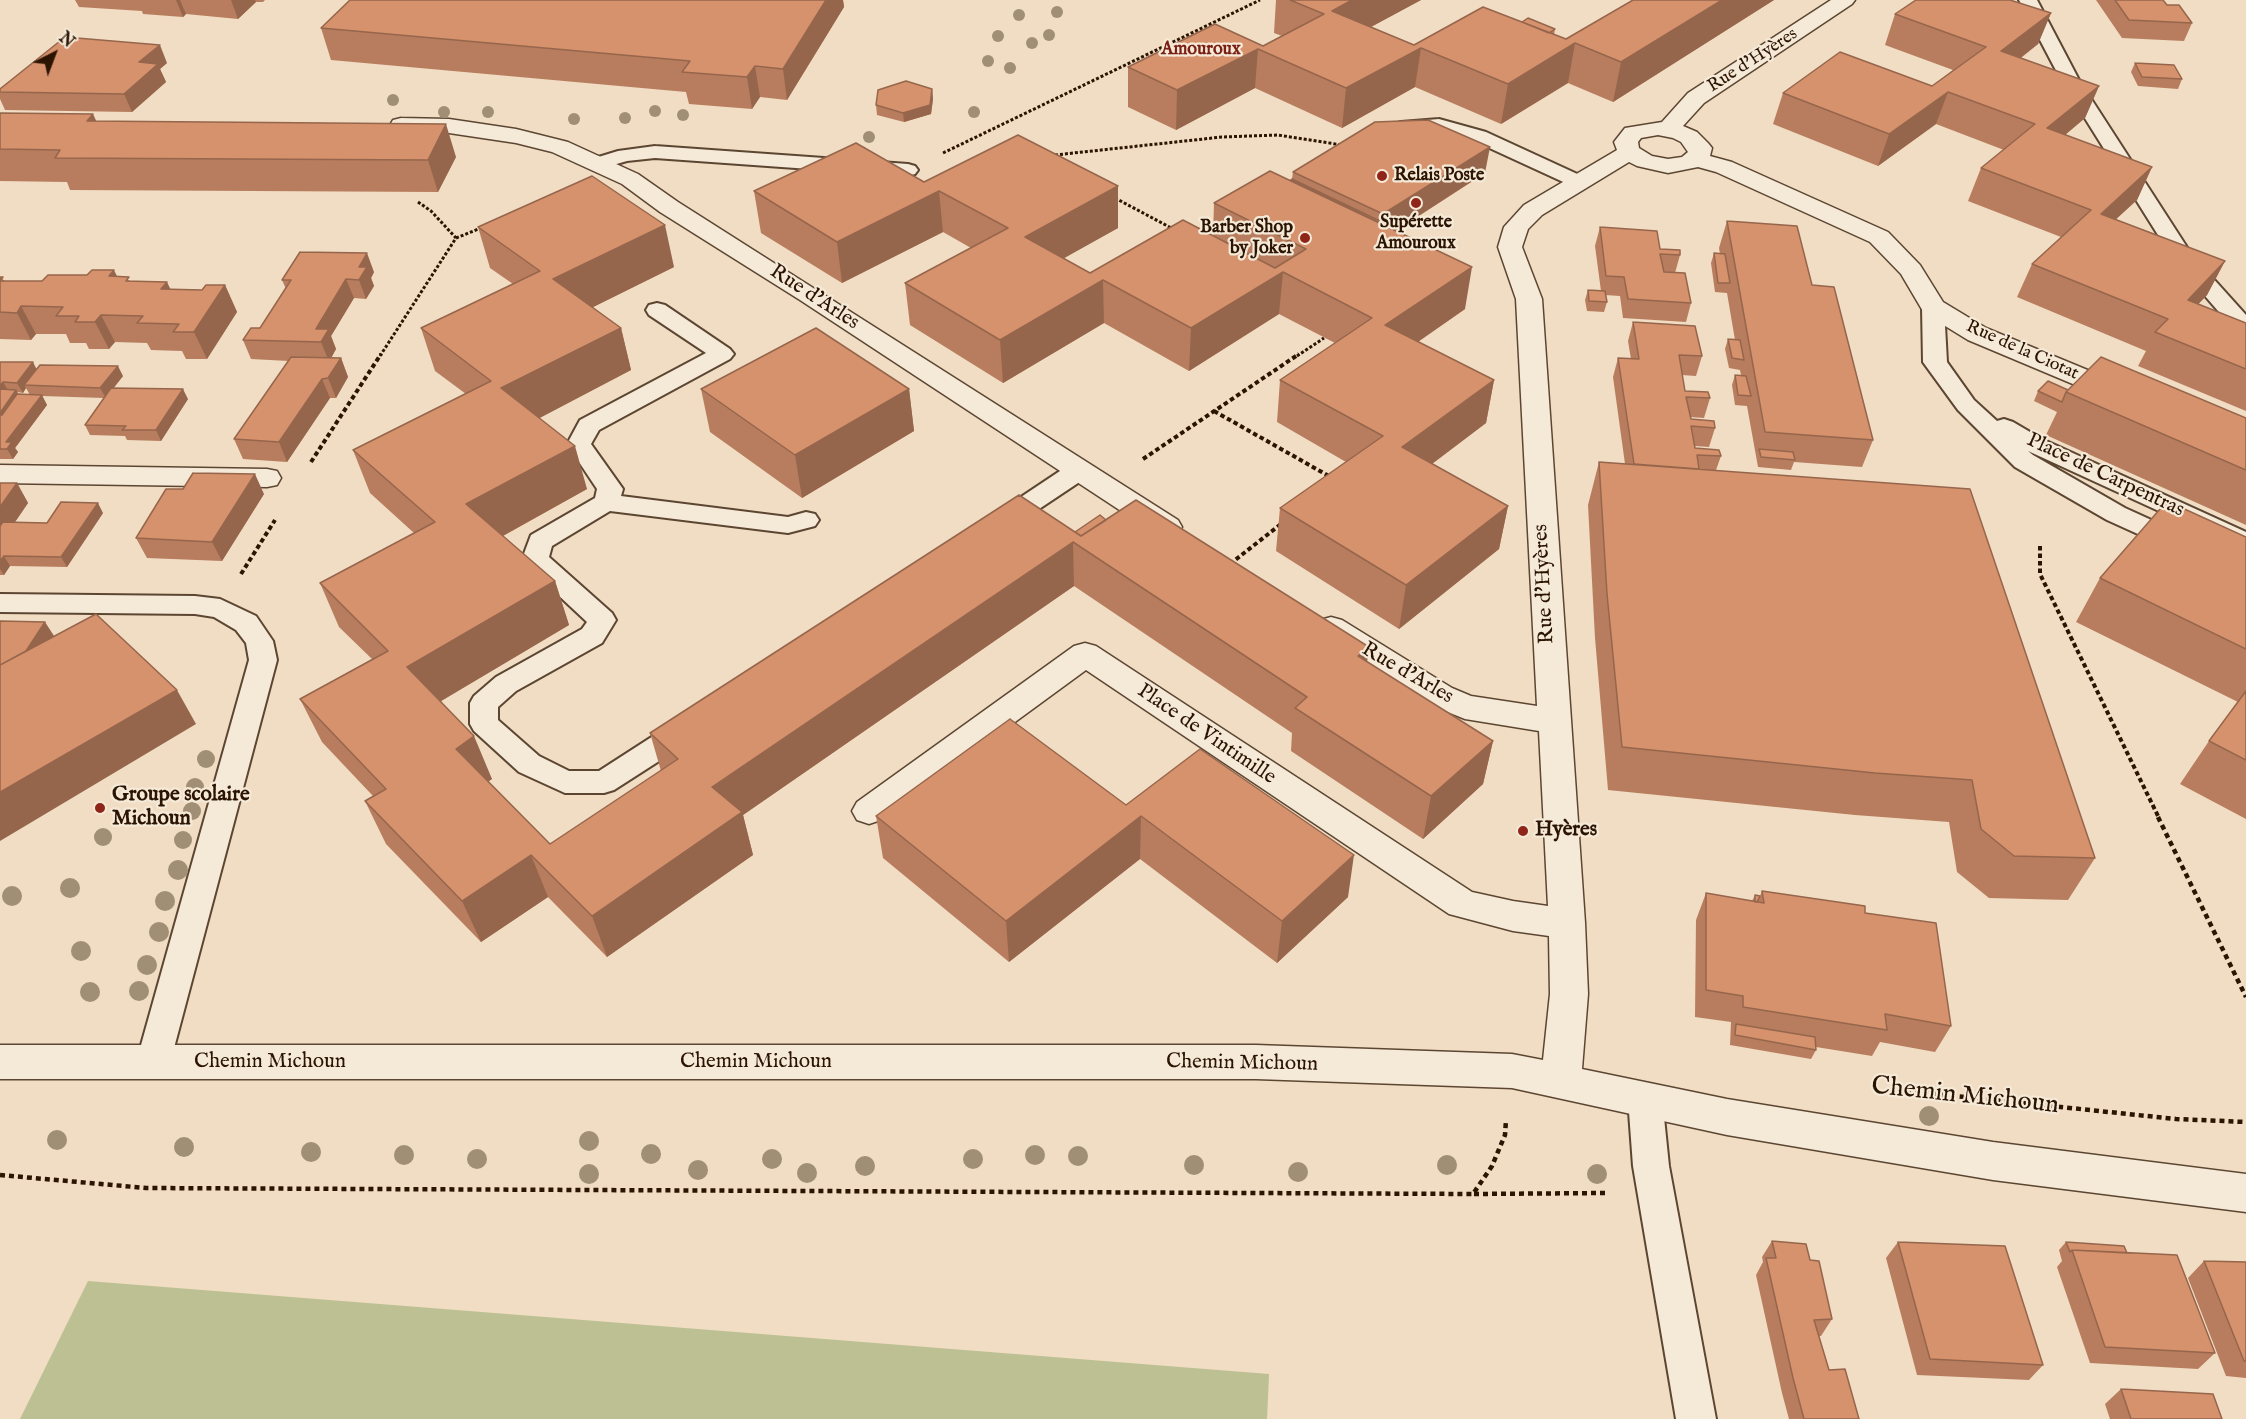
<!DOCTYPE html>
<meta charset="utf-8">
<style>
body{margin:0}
#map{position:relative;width:2246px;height:1419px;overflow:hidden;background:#f0ddc3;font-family:"IM FELL English",serif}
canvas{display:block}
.north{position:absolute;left:24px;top:24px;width:60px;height:60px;-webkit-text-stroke:4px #f5e9d8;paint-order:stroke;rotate:42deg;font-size:16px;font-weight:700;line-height:24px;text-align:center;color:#2b1401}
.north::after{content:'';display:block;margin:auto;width:21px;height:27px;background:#2b1401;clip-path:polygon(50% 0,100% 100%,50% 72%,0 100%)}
</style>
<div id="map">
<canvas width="2246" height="1419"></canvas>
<div class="north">N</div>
</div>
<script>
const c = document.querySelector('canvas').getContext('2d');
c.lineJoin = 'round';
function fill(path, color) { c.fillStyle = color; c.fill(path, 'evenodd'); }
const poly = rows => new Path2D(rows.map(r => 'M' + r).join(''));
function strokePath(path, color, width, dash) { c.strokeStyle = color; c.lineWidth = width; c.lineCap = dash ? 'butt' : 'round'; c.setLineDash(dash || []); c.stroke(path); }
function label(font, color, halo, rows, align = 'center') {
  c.font = font + ' "IM FELL English",serif'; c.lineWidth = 4.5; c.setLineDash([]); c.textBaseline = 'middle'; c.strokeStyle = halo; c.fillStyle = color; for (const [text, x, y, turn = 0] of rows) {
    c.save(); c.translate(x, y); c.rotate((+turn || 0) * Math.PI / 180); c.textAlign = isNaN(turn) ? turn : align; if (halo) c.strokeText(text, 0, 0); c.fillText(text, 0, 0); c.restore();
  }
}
const green = poly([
 [88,1281,1269,1374,1267,1419,20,1419]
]);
const pathFar2 = poly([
 [943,153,1260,0],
 [1055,155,1222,137,1278,135,1342,145],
 [1115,198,1175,230],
 [456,238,481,228],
 [380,356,456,238,431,211,418,202],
 [1297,356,1324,338]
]);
const pathFar1 = poly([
 [1214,411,1327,475,1329,479],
 [1143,459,1299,354],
 [311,462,381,354],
 [2040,546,2040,574,2159,818],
 [1230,564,1281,524],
 [241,574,275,520]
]);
const path = poly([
 [2158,817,2246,997],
 [1897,1090,2176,1119,2246,1122],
 [0,1175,146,1188,1473,1194,1492,1166,1505,1135,1506,1120],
 [1474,1194,1605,1193]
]);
const lane = poly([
 [2019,0,2037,0,2079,80,2192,255,2246,315,2246,336,2238,334,2173,259,2061,80,2019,0],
 [1439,119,1486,132,1586,178,1589,182,1586,186,1579,188,1572,186,1472,140,1438,131,1401,134,1394,132,1391,128,1394,124,1401,122,1439,119],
 [655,146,908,164,915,166,918,170,915,174,908,176,655,158,627,161,599,169,592,167,589,163,592,159,618,151,655,146],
 [1933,300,1941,302,1944,307,1947,362,1974,400,1997,421,2004,419,2013,422,2042,439,2246,532,2246,551,2028,451,2033,455,2125,508,2246,563,2246,583,2107,520,2015,467,1958,410,1923,362,1922,307,1925,302,1933,300],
 [657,303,665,305,730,349,734,354,730,359,599,430,591,444,623,489,621,496,788,517,806,512,815,514,819,520,815,526,788,533,610,511,552,546,549,557,612,613,616,620,602,643,516,691,498,707,498,720,539,756,569,771,599,771,678,720,688,717,698,720,702,728,698,736,614,790,604,793,565,793,519,772,474,731,470,724,470,703,474,696,496,677,582,629,587,622,526,565,522,559,531,535,595,498,597,489,567,444,580,420,706,353,649,315,646,310,649,305,657,303],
 [1078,463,1087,465,1090,471,1087,477,1006,531,997,533,988,531,984,525,988,519,1069,465,1078,463],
 [0,594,195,596,220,599,256,616,273,641,277,660,170,1063,165,1073,153,1078,141,1073,136,1063,249,660,246,643,236,630,214,617,195,614,0,612,0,594],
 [1645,1083,1657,1087,1662,1098,1669,1166,1716,1419,1676,1419,1633,1166,1628,1098,1633,1087,1645,1083]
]);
const street = poly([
 [1831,0,1855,0,1852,4,1704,103,1683,126,1697,132,1708,143,1712,148,1710,156,1732,162,1888,232,1920,265,1943,302,1986,328,2131,388,2135,394,2131,400,2121,402,2111,400,1968,340,1924,313,1901,274,1870,242,1716,172,1698,167,1668,173,1637,166,1629,162,1542,215,1528,229,1522,247,1542,299,1585,923,1588,994,1582,1069,1727,1099,1993,1142,2246,1174,2246,1212,1993,1180,1727,1135,1512,1088,1256,1079,0,1079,0,1045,1256,1045,1512,1054,1543,1060,1550,994,1549,936,1513,931,1449,914,1086,670,881,820,869,824,857,820,852,811,857,802,1074,646,1085,643,1096,646,1472,892,1513,901,1548,906,1539,731,1465,719,1428,704,1320,636,1315,628,1320,620,1331,617,1342,620,1452,688,1471,696,1537,706,1516,299,1498,247,1504,227,1524,205,1617,150,1614,142,1625,128,1662,122,1688,93,1831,0],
 [1658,135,1673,138,1681,142,1688,152,1682,157,1668,159,1652,156,1639,148,1638,142,1641,138,1658,135],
 [401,118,449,119,516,129,568,142,638,174,678,202,1178,520,1182,527,1178,534,1167,537,1156,534,800,300,660,212,622,184,552,152,516,143,449,133,393,130,390,125,393,120,401,118],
 [0,465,267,469,277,471,281,478,277,485,267,487,0,483,0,465]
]);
const trees = [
 [1057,12,6],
 [1019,15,6],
 [1049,35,6],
 [998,36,6],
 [1032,43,6],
 [988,61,6],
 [1010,68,6],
 [393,100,6],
 [655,111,6],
 [444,112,6],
 [488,112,6],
 [974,112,6],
 [683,115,6],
 [625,118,6],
 [574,119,6],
 [869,137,6],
 [206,759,9],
 [195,787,9],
 [192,811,9],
 [103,837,9],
 [183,840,9],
 [178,870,10],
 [70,888,10],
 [12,896,10],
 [165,901,10],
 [159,932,10],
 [81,951,10],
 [147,965,10],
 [139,991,10],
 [90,992,10],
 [1929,1116,10],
 [57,1140,10],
 [589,1141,10],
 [184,1147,10],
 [311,1152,10],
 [651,1154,10],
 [404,1155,10],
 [1035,1155,10],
 [1078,1156,10],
 [477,1159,10],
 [772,1159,10],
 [973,1159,10],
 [1194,1165,10],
 [1447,1165,10],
 [865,1166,10],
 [698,1170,10],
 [1298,1172,10],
 [807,1173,10],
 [589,1174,10],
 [1597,1174,10]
];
const wall = poly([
 [75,0,265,0,263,2,256,2,238,19,186,14,183,17,143,14,142,11,79,7],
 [350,0,843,0,844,7,787,100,760,97,752,109,689,104,686,92,331,60,321,28],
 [1276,0,1421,0,1371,27,1414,45,1522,22,1555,29,1554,35,1566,39,1633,0,1774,0,1613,102,1568,83,1501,124,1415,87,1342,128,1255,88,1176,130,1128,107,1128,67,1263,46,1282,36,1274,33],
 [2096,0,2163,0,2167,5,2192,23,2184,41,2122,38],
 [2051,13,2038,44,2021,58,2099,86,2085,118,2065,135,2152,167,2137,200,2115,219,2225,261,2207,295,2198,304,2246,323,2246,411,2138,366,2146,351,2017,297,2032,264,2061,237,1968,201,1981,168,2004,150,1936,124,1878,166,1773,124,1783,93,1932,86,1953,70,1885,45,1895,14],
 [167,63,160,69,166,82,132,112,5,110,0,99,0,89],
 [2135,63,2182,79,2178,89,2138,86,2131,72],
 [932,89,933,99,931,114,904,122,877,115,876,105],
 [0,113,97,122,456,157,438,192,70,190,67,182,0,181],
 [1293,172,1485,173,1396,231,1465,309,1418,342,1494,380,1486,423,1432,464,1508,506,1499,549,1399,629,1276,551,1280,508,1346,462,1277,422,1280,380,1335,343,1279,314,1189,371,1104,323,1003,383,910,325,905,283,971,248,943,232,842,283,761,233,754,191,924,182,1118,228,1063,258,1090,273,1213,236,1214,203,1291,180,1292,179],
 [1727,221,1812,285,1873,440,1862,467,1794,462,1791,470,1758,467,1747,406,1735,405,1732,385,1735,375,1741,375,1740,370,1729,368,1725,349,1728,339,1735,340,1727,293,1715,292,1711,263,1714,253,1720,254,1719,248],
 [478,227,674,267,593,307,621,328,631,370,539,418,587,489,503,536,555,581,569,625,441,701,492,779,488,781,550,844,661,771,650,733,1075,532,1106,520,1369,647,1367,662,1493,741,1483,784,1423,839,1291,751,1292,733,1074,586,743,815,753,855,607,957,548,897,481,942,386,844,365,801,373,796,322,742,300,699,372,659,339,627,320,583,414,533,370,493,353,450,466,394,435,371,421,328,513,284,490,268],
 [1600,227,1660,249,1680,255,1675,273,1691,303,1686,322,1623,318,1620,296,1605,295,1607,302,1604,312,1587,311,1585,300,1588,290,1601,291,1595,246],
 [374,272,371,278,374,286,366,299,354,298,331,336,336,349,331,358,341,358,348,377,336,398,330,398,287,462,243,459,234,439,289,361,251,359,243,340,260,328,286,289,282,280],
 [117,276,131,281,171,290,202,290,225,285,237,312,207,359,186,359,182,351,151,350,147,343,115,342,109,349,89,349,86,343,70,343,66,334,36,334,31,340,0,339,0,277,5,281,42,281],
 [1633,322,1702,356,1696,376,1682,375,1685,391,1710,398,1704,418,1690,417,1691,419,1715,428,1709,447,1695,446,1695,448,1721,456,1716,470,2095,858,2068,900,1989,898,1957,872,1949,822,1855,815,1608,790,1595,638,1588,505,1599,462,1625,464,1613,377,1618,358,1631,359,1628,341],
 [0,362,36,369,123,376,113,388,188,399,161,441,127,440,125,436,90,435,85,425,104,398,42,396,47,405,15,448,18,452,13,459,0,459],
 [26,388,30,395,18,394,17,392,23,393],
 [701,389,909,389,914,431,802,498,710,432],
 [2068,390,2246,418,2246,525,2046,435,2057,412,2034,401,2038,391],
 [0,483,17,483,28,503,15,522,47,523,103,513,67,567,10,566,4,575,0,575],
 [264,494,222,561,147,558,136,538],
 [2246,537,2246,819,2180,784,2209,741,2238,702,2076,622,2100,578],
 [1126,805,1348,897,1277,963,1140,859,1009,962,883,858,876,816],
 [1762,891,1865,913,1951,1026,1935,1052,1880,1042,1872,1056,1816,1047,1816,1050,1811,1059,1730,1045,1731,1022,1695,1017,1696,920,1706,893,1752,901,1755,895,1760,896],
 [1772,1241,1810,1260,1832,1319,1821,1336,1819,1336,1829,1370,1859,1419,1789,1419,1782,1393,1756,1275,1763,1262,1762,1257],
 [1898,1242,2043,1365,2029,1380,1917,1375,1886,1258],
 [2066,1242,2127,1253,2215,1353,2198,1369,2090,1363,2057,1267,2062,1261,2059,1250],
 [2204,1261,2246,1262,2246,1378,2226,1376,2188,1278],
 [2121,1389,2222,1419,2110,1419,2105,1404]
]);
const shadedWall = poly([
 [176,0,180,0,186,14,183,17],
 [231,0,255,0,256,2,238,19],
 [826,0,843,0,844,7,787,100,783,69],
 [1352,0,1421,0,1328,50,1332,11],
 [1722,0,1774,0,1613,102,1621,62],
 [2051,13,2038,44,1989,82,2001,51],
 [1575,43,1568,83,1501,124,1508,84],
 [160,45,167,63,160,69,166,82,132,112,124,94,139,62],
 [1421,48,1415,87,1342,128,1346,88],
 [1258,49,1255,88,1176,130,1177,90],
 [755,66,760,97,752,109,747,77],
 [2099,86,2085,118,2034,161,2047,128],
 [932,89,933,99,931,114,904,122,903,113],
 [1948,92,1936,124,1878,166,1889,134],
 [93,114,108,146,87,121],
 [446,124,456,157,438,192,428,160],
 [1490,147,1485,173,1356,256,1358,237,1382,222,1383,214],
 [2152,167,2137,200,2086,247,2101,214],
 [1118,186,1118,228,1027,279,1025,237],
 [939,191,943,232,842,283,837,242],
 [665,225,674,267,565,321,553,279],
 [367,253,374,272,371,278,374,286,366,299,359,280,359,267],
 [2225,261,2207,295,2171,333,2188,300],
 [1472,267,1465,309,1380,368,1385,325],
 [114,270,127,297,109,276],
 [1283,272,1279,314,1189,371,1191,328],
 [346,279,354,298,331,336,336,349,329,362,316,329],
 [1103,280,1104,323,1003,383,1000,340],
 [167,282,180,309,161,289],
 [225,285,237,312,207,359,194,332],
 [21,306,36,334,31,340,17,313],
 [101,315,115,342,109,349,95,322],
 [621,328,631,370,515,431,501,388],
 [341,358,348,377,336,398,328,378],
 [33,362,38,372,24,385,26,388,23,393,17,383],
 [118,366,123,376,106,398,100,388],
 [322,379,330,398,287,462,279,442],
 [1494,380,1486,423,1396,491,1402,447],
 [3,382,9,392,0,394,0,386],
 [183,389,188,399,161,441,156,430],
 [909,389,914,431,802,498,795,455],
 [16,390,22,400,0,417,0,413],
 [42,395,47,405,15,448,18,452,13,459,7,449,6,442],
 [575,446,587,489,481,548,466,504],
 [255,474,264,494,222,561,212,542],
 [17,483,28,503,0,544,0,507],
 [98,503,103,513,67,567,61,557],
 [1508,506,1499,549,1399,629,1406,585],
 [1073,542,1074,586,743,815,753,855,607,957,592,916,712,787],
 [4,556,10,566,4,575,0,569,0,561],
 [555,581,569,625,426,710,407,667],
 [45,622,58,642,14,669],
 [1369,647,1363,690,1358,656],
 [177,690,196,724,0,841,0,792],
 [474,736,492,779,474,792,456,749],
 [1493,741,1483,784,1423,839,1431,796],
 [1141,816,1140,859,1009,962,1006,921],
 [531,855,548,897,481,942,462,901],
 [1354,855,1348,897,1277,963,1282,921]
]);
const building = poly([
 [350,0,826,0,783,69,755,66,747,77,682,72,690,61,321,28,350,0],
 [1290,0,1352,0,1332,11,1414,45,1483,7,1566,39,1633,0,1722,0,1621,62,1575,43,1508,84,1421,48,1346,88,1258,49,1177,90,1128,67,1215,24,1263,46,1324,14,1290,0],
 [1916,0,2010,0,2051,13,2001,51,2099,86,2047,128,2152,167,2101,214,2225,261,2188,300,2246,323,2246,369,2155,332,2168,319,2032,264,2091,210,1981,168,2035,124,1948,92,1889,134,1783,93,1840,52,1932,86,1986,47,1895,14,1916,0],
 [2115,0,2163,0,2167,5,2179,5,2192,23,2129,20,2115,0],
 [1528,18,1555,29,1549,33,1522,22,1528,18],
 [65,37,160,45,139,62,158,64,124,94,0,92,0,89,65,37],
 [2135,63,2174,65,2182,79,2142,77,2135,63],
 [906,81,932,89,930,105,903,113,876,105,878,90,906,81],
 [0,113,93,114,87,121,446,124,428,160,55,158,60,150,0,149,0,113],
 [1428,120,1490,147,1383,214,1293,172,1375,122,1428,120],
 [1018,135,1118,186,1025,237,1090,273,1183,220,1275,268,1306,249,1214,203,1270,171,1472,267,1385,325,1494,380,1402,447,1508,506,1406,585,1280,508,1383,436,1280,380,1372,318,1283,272,1191,328,1103,280,1000,340,905,283,1008,228,939,191,837,242,754,191,856,143,924,182,1018,135],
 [592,176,665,225,553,279,621,328,501,388,575,446,466,504,555,581,407,667,474,736,456,749,550,844,678,759,650,733,1019,495,1081,536,1136,500,1369,647,1358,656,1493,741,1431,796,1295,708,1307,697,1073,542,712,787,742,812,592,916,531,855,462,901,365,801,386,789,300,699,388,651,320,583,435,522,353,450,491,381,421,328,540,271,478,227,592,176],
 [1292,179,1382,222,1380,223,1291,180,1292,179],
 [1727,221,1797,226,1812,285,1834,287,1873,440,1765,432,1727,221],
 [1600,227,1657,231,1660,249,1680,250,1680,255,1660,254,1664,272,1685,273,1691,303,1628,299,1624,277,1606,276,1600,227],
 [300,252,367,253,359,267,367,267,359,280,346,279,316,329,329,329,321,342,243,340,251,328,260,328,291,280,282,280,300,252],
 [1714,253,1725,254,1730,283,1718,283,1714,253],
 [92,270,114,270,109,276,129,277,126,281,167,282,161,289,202,290,206,285,225,285,194,332,173,332,179,324,137,323,143,316,101,315,95,322,75,322,79,316,56,316,63,307,21,306,17,313,0,312,0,277,3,277,0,281,42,281,48,275,87,275,92,270],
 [1588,290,1605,291,1607,302,1589,301,1588,290],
 [1633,322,1695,326,1702,356,1679,355,1685,391,1708,392,1710,398,1686,397,1691,419,1714,421,1715,428,1691,426,1695,448,1719,450,1721,456,1697,455,1699,469,1634,464,1618,358,1639,359,1633,322],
 [816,328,909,389,795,455,701,389,816,328],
 [1728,339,1740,340,1744,360,1732,358,1728,339],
 [291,357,341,358,328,378,322,379,279,442,234,439,291,357],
 [2101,357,2246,418,2246,470,2066,392,2101,357],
 [0,362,33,362,17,383,3,382,0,386,0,362],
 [40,365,118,366,100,388,24,385,40,365],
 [1735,375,1746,376,1751,396,1738,395,1735,375],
 [2048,381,2068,390,2066,392,2062,402,2038,391,2048,381],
 [111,388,183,389,156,430,122,430,126,426,85,425,111,388],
 [0,389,16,390,0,413,0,389],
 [17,394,42,395,6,442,12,442,7,449,0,449,0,415,2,415,17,394],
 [1759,449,1793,452,1795,460,1761,457,1759,449],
 [1599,462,1970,489,2095,858,2014,856,1981,829,1972,780,1875,773,1622,747,1607,594,1599,462],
 [193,473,255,474,212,542,136,538,166,489,183,489,193,473],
 [0,483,17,483,0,507,0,483],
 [2167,501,2246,537,2246,649,2100,578,2167,501],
 [61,502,98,503,61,557,4,556,0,561,0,526,3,522,47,523,61,502],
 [1100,515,1106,520,1081,536,1075,532,1100,515],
 [96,614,177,690,0,792,0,665,96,614],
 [0,621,45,622,26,651,0,665,0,621],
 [2246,691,2246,760,2209,741,2246,691],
 [1010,719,1126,805,1200,749,1354,855,1282,921,1141,816,1006,921,876,816,1010,719],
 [1762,891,1865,906,1865,913,1936,923,1951,1026,1885,1014,1887,1030,1743,1007,1743,996,1706,990,1706,893,1764,903,1762,891],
 [1755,895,1760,896,1757,902,1755,902,1755,895],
 [1736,1024,1815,1037,1816,1050,1735,1035,1736,1024],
 [1772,1241,1806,1244,1810,1260,1819,1261,1832,1319,1814,1320,1829,1370,1845,1369,1859,1419,1804,1419,1793,1378,1766,1258,1776,1258,1772,1241],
 [1898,1242,2005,1246,2043,1365,1930,1359,1898,1242],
 [2066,1242,2124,1246,2127,1253,2072,1250,2070,1252,2066,1242],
 [2072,1250,2177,1255,2215,1353,2105,1347,2072,1250],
 [2204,1261,2246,1262,2246,1361,2244,1361,2204,1261],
 [2121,1389,2213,1394,2222,1419,2131,1419,2121,1389]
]);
const markers = [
 [1382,176,6,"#8f2418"],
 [1416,203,6,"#8f2418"],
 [1305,238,6,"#8f2418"],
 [100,808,6,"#8f2418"],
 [1523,831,6,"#8f2418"]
];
const farNeighbourhoodnames = [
 ["Amouroux",1201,50]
];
const farStreetnames = [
 ["Rue d'Hyères",1753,61,-33],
 ["Rue de la Ciotat",2022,351,24]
];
const farPoinames = [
 ["Relais Poste",1394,176],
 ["Supérette",1416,223,"center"],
 ["Amouroux",1416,244,"center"],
 ["Barber Shop",1293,228,"right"],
 ["by Joker",1293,249,"right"]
];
const streetNames = [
 ["Rue d'Arles",814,298,33],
 ["Place de Carpentras",2105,476,25],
 ["Rue d'Hyères",1545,584,-93],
 ["Rue d'Arles",1407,674,30],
 ["Place de Vintimille",1206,735,34],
 ["Chemin Michoun",270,1063],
 ["Chemin Michoun",756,1063],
 ["Chemin Michoun",1242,1064,1]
];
const poiNames = [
 ["Groupe scolaire",112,796],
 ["Michoun",112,820],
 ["Hyères",1535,831]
];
const nearStreetnames = [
 ["Chemin Michoun",1965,1097,6]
];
fill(green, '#bdc092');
strokePath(lane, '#5c4632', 4);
strokePath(street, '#5c4632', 3);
strokePath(pathFar2, '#2b1401', 3, [3, 2]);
strokePath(pathFar1, '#2b1401', 4, [4.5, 3]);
strokePath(path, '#2b1401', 4.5, [5, 4]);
fill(lane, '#f5e9d8');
fill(street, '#f5e9d8');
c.fillStyle = '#a08f74';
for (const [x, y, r] of trees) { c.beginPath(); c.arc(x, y, r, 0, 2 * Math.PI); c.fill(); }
fill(wall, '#b87d5e');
fill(shadedWall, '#96664c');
fill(building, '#d6916d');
strokePath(building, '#96664c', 1.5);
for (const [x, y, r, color] of markers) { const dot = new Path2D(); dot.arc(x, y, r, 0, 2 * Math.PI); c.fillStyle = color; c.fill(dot); strokePath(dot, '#f5e9d8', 2); }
label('bold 18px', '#7a1f14', '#f5e9d8', farNeighbourhoodnames);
label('18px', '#2b1401', '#f5e9d8', farStreetnames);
label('bold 18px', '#2b1401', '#f5e9d8', farPoinames, 'left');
label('21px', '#2b1401', '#f5e9d8', streetNames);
label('bold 21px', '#2b1401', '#f5e9d8', poiNames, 'left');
label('26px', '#2b1401', '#f5e9d8', nearStreetnames);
</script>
